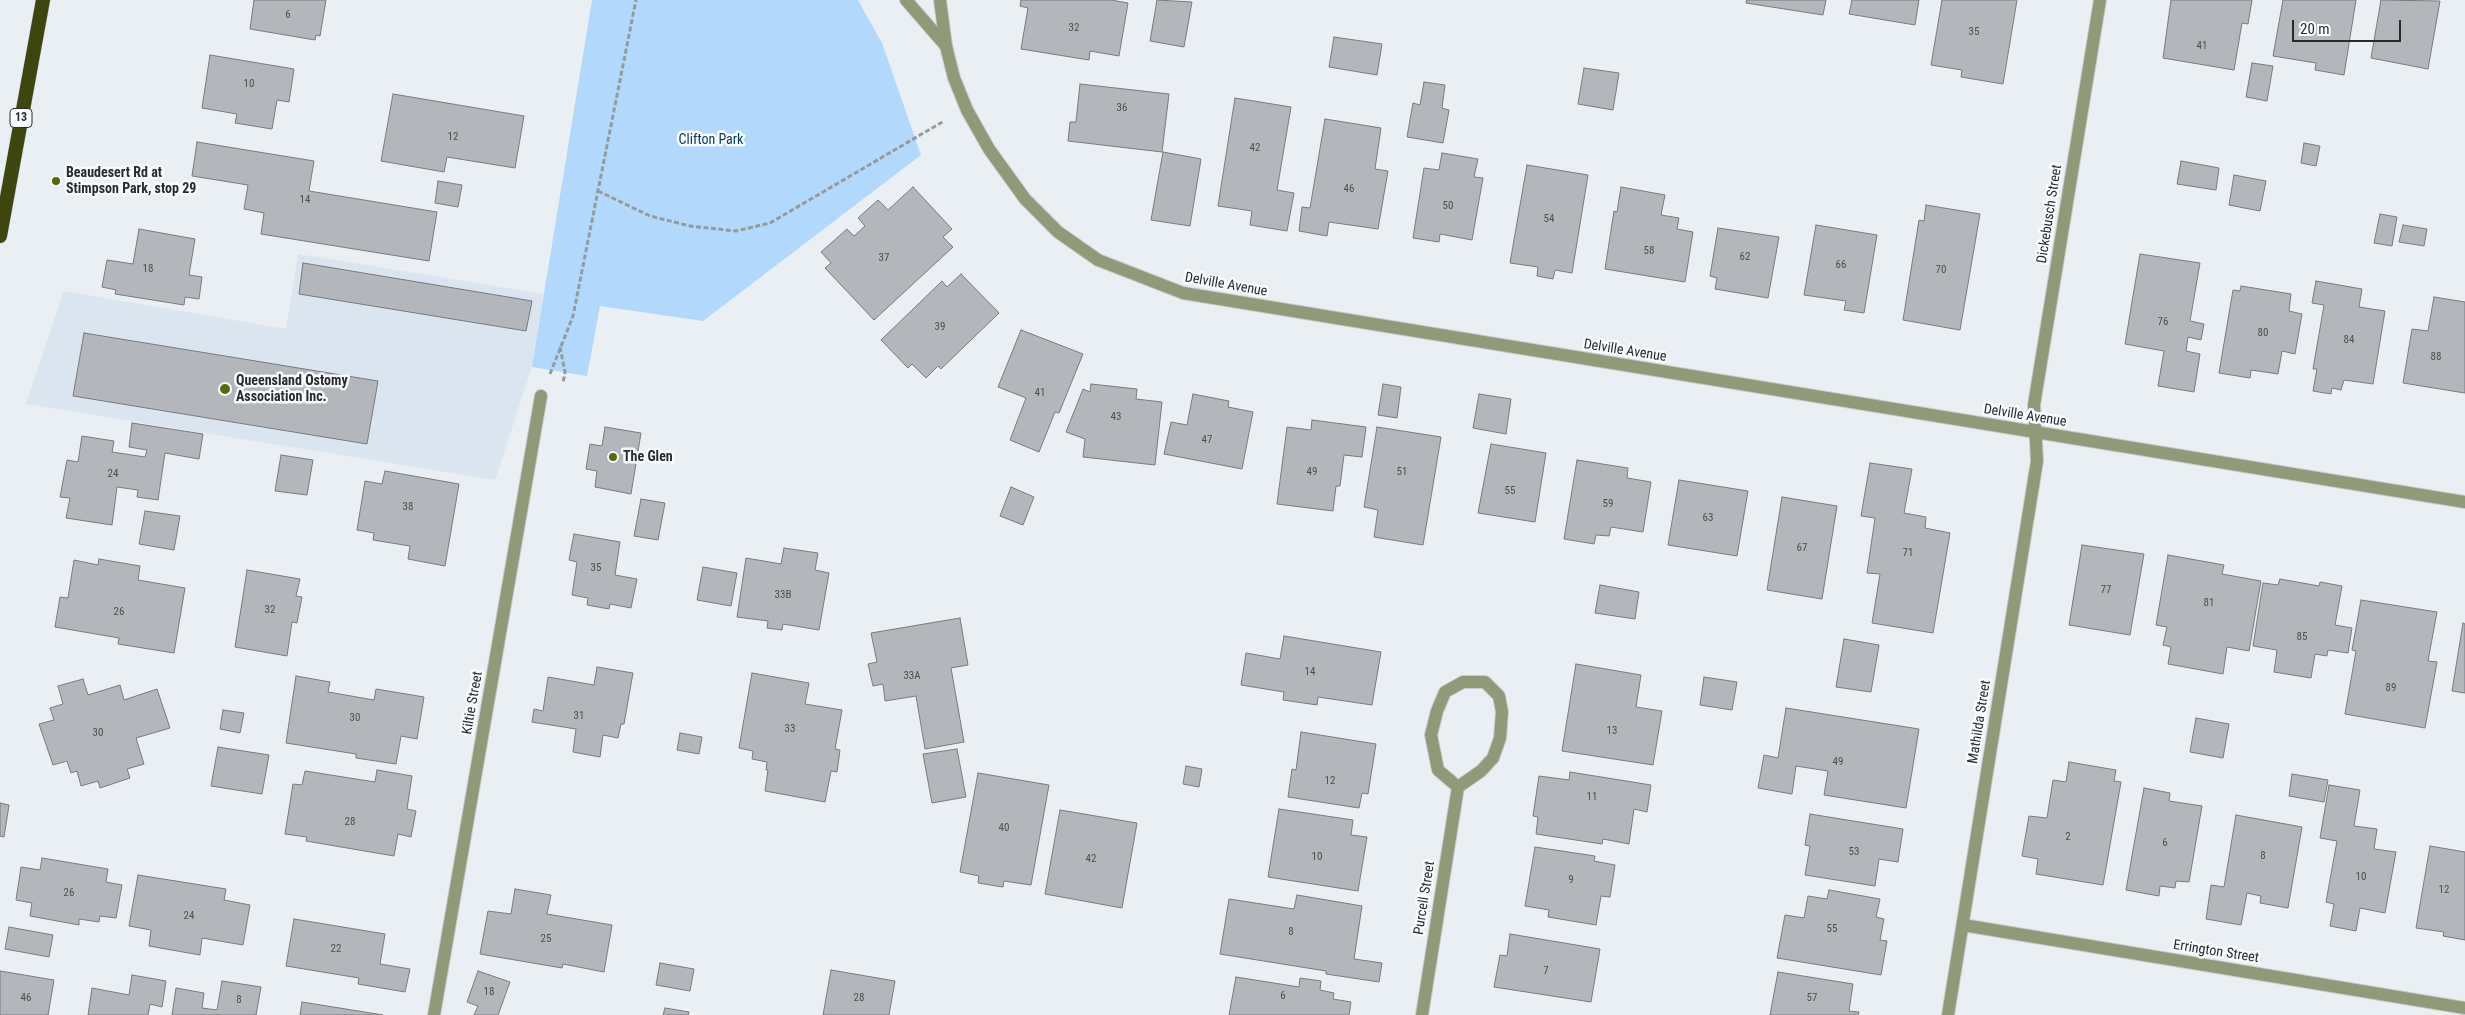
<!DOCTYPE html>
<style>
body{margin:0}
#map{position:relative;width:2465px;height:1015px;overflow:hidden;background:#eaeff3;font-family:"Roboto Condensed",sans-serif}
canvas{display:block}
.scale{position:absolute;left:2292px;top:20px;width:109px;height:22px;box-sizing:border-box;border:2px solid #292a2c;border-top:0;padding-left:6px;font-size:15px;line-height:18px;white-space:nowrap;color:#292a2c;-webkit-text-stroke:4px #f9fcff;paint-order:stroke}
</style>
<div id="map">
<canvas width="2465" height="1015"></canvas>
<div class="scale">20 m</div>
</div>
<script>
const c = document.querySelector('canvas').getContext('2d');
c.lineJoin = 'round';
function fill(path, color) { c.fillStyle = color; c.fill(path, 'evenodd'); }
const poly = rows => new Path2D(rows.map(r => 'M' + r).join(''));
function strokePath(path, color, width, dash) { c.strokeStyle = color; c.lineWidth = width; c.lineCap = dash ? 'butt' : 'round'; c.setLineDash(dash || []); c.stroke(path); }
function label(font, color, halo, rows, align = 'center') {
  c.font = font + ' "Roboto Condensed",sans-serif'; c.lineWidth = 5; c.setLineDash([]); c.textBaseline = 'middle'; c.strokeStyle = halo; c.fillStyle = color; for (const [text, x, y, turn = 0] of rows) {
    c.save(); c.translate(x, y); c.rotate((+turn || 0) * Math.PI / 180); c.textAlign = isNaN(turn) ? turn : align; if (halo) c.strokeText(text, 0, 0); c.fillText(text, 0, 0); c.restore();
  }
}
const built = poly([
 [298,254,544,294,532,367,495,480,26,404,64,291,286,329]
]);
const green = poly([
 [592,0,858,0,882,43,921,155,703,321,600,306,587,376,532,367]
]);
const building = poly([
 [254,0,326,0,320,36,316,35,315,40,250,29,254,0],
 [1021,0,1111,0,1128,3,1119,56,1090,51,1089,60,1021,49,1028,8,1020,6,1021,0],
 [1157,0,1192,2,1184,47,1150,41,1157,0],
 [1747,0,1826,0,1823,15,1746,3,1747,0],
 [1852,0,1919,0,1915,25,1849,14,1852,0],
 [1942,0,2017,0,2003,84,1961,77,1962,70,1931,65,1942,0],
 [2171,0,2252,0,2248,24,2242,23,2234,70,2163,58,2171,0],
 [2283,0,2356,0,2344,75,2315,70,2316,63,2273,56,2283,0],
 [2381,0,2440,1,2428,69,2371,58,2381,0],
 [1334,37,1382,44,1377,75,1329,67,1334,37],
 [210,55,294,69,289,102,277,100,272,129,235,123,237,114,202,108,210,55],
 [2252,63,2273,66,2267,101,2246,97,2252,63],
 [1584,68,1619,73,1613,110,1578,104,1584,68],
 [1424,82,1445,85,1442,108,1449,110,1443,143,1407,137,1413,103,1420,105,1424,82],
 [1080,84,1169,94,1162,152,1068,141,1070,122,1076,122,1080,84],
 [393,94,524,116,515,168,447,157,444,172,381,161,393,94],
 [1235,98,1291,107,1277,190,1294,193,1287,231,1250,225,1252,211,1218,206,1235,98],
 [1325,119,1381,128,1375,169,1388,171,1378,229,1329,222,1327,236,1299,231,1302,207,1310,208,1325,119],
 [197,142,314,161,309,191,437,212,429,261,261,234,264,213,244,209,248,185,192,176,197,142],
 [2304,143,2320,146,2316,166,2301,163,2304,143],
 [1163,152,1201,159,1190,226,1151,220,1163,152],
 [1442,153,1478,159,1474,177,1483,178,1472,240,1440,234,1439,242,1413,238,1424,168,1439,170,1442,153],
 [2181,161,2219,168,2216,190,2177,184,2181,161],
 [1527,165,1588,175,1572,273,1555,270,1553,279,1537,276,1538,267,1510,263,1527,165],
 [2234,175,2266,181,2260,211,2229,205,2234,175],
 [438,181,462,185,458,207,435,203,438,181],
 [913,187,952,229,943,237,953,247,874,320,825,268,831,263,821,252,847,229,854,236,865,226,858,218,878,200,888,210,913,187],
 [1621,187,1665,195,1661,215,1679,218,1677,229,1693,232,1685,282,1605,269,1614,211,1617,212,1621,187],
 [1926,205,1980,214,1960,330,1903,320,1919,220,1924,221,1926,205],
 [2380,214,2397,217,2392,246,2374,243,2380,214],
 [1816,225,1877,235,1864,313,1844,310,1846,301,1804,295,1816,225],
 [2403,225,2427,229,2424,246,2399,242,2403,225],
 [1718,228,1779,237,1768,298,1715,289,1717,278,1710,276,1718,228],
 [139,229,195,239,189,275,202,277,199,299,185,297,184,305,115,294,116,290,102,287,107,260,133,264,139,229],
 [2140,254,2200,263,2190,321,2204,324,2201,340,2188,337,2186,351,2200,354,2194,392,2158,386,2164,351,2125,344,2140,254],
 [303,263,532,301,526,331,299,294,303,263],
 [961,274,999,313,941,369,938,366,926,378,912,364,908,368,881,340,942,281,947,287,961,274],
 [2316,281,2362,289,2359,307,2385,311,2373,384,2344,380,2341,390,2332,388,2331,394,2313,391,2317,369,2313,369,2324,305,2312,303,2316,281],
 [2241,286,2291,294,2289,311,2302,314,2295,354,2282,351,2278,374,2251,370,2250,378,2219,373,2233,290,2240,291,2241,286],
 [2434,297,2465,302,2465,393,2403,383,2412,329,2428,331,2434,297],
 [1021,330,1083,354,1059,413,1055,412,1039,452,1010,440,1026,398,998,387,1021,330],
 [84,333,378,381,367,444,73,396,84,333],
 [1091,384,1137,389,1136,399,1162,402,1155,465,1083,457,1085,439,1066,432,1083,389,1090,392,1091,384],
 [1383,384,1401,387,1397,418,1378,415,1383,384],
 [1193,394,1229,401,1228,407,1253,412,1242,469,1164,454,1171,422,1187,425,1193,394],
 [1479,394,1511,399,1506,434,1473,428,1479,394],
 [1312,420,1366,427,1362,457,1344,455,1340,486,1336,486,1333,511,1277,504,1287,427,1311,430,1312,420],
 [132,423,203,434,199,459,165,453,158,500,137,497,138,490,117,487,112,525,66,518,70,498,60,497,67,460,78,462,82,436,114,441,112,452,145,457,147,450,129,447,132,423],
 [605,427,641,433,631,494,595,487,597,471,586,469,590,444,602,446,605,427],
 [1377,427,1441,437,1423,545,1374,537,1378,510,1364,507,1377,427],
 [1491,444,1546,453,1535,522,1478,513,1491,444],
 [281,455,313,460,307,495,275,491,281,455],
 [1577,460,1628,468,1627,478,1651,482,1643,532,1611,527,1609,536,1596,535,1594,544,1564,539,1577,460],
 [1870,463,1912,469,1904,513,1926,517,1925,528,1950,533,1933,633,1872,623,1880,574,1867,573,1875,518,1861,516,1870,463],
 [385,471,459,484,445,566,408,559,410,546,373,540,374,533,357,530,365,481,382,484,385,471],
 [1679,480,1748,491,1737,556,1668,545,1679,480],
 [1011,487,1034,497,1023,525,1000,516,1011,487],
 [1782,497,1837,506,1822,599,1767,590,1782,497],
 [641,499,665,503,658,540,634,536,641,499],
 [145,511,180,516,174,550,139,544,145,511],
 [574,534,620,542,615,575,637,579,631,608,610,604,609,609,587,605,588,598,572,595,577,562,569,560,574,534],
 [2082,545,2144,554,2130,635,2069,625,2082,545],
 [784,548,818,553,815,570,829,573,819,630,783,624,782,630,767,628,768,621,737,617,746,558,781,564,784,548],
 [2168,555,2224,565,2222,574,2261,581,2249,651,2227,647,2223,674,2168,664,2171,647,2163,645,2167,627,2156,625,2168,555],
 [99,559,140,566,138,580,185,588,174,653,118,644,119,638,55,627,60,597,68,598,74,560,98,565,99,559],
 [703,567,737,573,731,606,697,600,703,567],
 [247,570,300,579,296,596,302,597,297,623,292,622,287,656,235,647,247,570],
 [2280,579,2319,586,2320,582,2342,586,2335,625,2352,628,2348,653,2328,650,2327,656,2315,654,2311,678,2274,672,2277,650,2253,646,2263,583,2278,585,2280,579],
 [1600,585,1639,592,1635,619,1595,613,1600,585],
 [2361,600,2437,612,2428,661,2437,662,2425,728,2345,714,2356,651,2352,650,2361,600],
 [960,618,968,665,951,668,964,742,925,749,916,696,885,701,883,684,873,686,868,664,877,662,871,633,960,618],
 [2463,623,2465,624,2465,693,2452,691,2463,623],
 [1284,636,1381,652,1372,705,1318,697,1317,705,1283,700,1284,692,1241,685,1246,653,1280,659,1284,636],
 [1844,639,1879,645,1871,692,1836,687,1844,639],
 [1576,664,1641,675,1636,707,1662,711,1653,765,1562,751,1576,664],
 [597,667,633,673,624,724,621,724,618,738,603,735,600,757,573,752,576,729,532,722,534,709,543,711,548,677,594,685,597,667],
 [752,673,809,683,805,704,842,710,835,749,840,750,837,772,831,771,825,802,765,791,768,770,766,770,767,762,752,759,753,751,739,748,752,673],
 [296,676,330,682,328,692,374,700,376,689,424,697,417,739,401,736,396,764,356,758,356,754,286,743,296,676],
 [1704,677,1737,682,1732,710,1700,705,1704,677],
 [83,679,88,695,120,685,124,700,157,689,170,728,136,738,144,764,127,769,130,778,100,788,98,781,81,786,77,771,71,773,67,761,53,765,39,724,54,720,50,708,63,704,58,686,83,679],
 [1786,708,1919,729,1906,808,1824,795,1828,771,1796,766,1792,794,1758,788,1764,755,1778,758,1786,708],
 [223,710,244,713,240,733,220,729,223,710],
 [2196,718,2229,724,2223,758,2190,752,2196,718],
 [1301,732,1376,744,1368,794,1362,793,1359,808,1288,797,1292,769,1296,770,1301,732],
 [680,733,702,737,699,754,677,750,680,733],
 [218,747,269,755,262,794,211,786,218,747],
 [957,749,966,797,932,803,923,754,957,749],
 [2069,762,2116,770,2114,781,2121,782,2103,885,2036,874,2038,859,2022,856,2029,816,2047,818,2053,780,2066,782,2069,762],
 [1186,766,1202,769,1199,787,1183,784,1186,766],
 [377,770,412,776,407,809,416,811,411,837,398,834,394,856,306,841,307,837,285,834,293,784,302,785,305,771,375,782,377,770],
 [1570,772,1651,785,1647,812,1634,809,1629,844,1603,839,1602,844,1536,834,1538,817,1533,816,1539,776,1569,780,1570,772],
 [978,773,1049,785,1031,885,1004,881,1003,887,978,883,979,876,960,872,978,773],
 [2292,774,2328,780,2324,802,2289,796,2292,774],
 [2329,785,2360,790,2354,826,2377,829,2374,849,2396,852,2385,913,2360,908,2356,931,2330,926,2334,904,2326,902,2337,841,2320,838,2329,785],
 [2144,788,2170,793,2169,801,2202,806,2189,882,2176,881,2175,888,2160,886,2159,896,2126,890,2144,788],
 [0,803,9,805,4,837,0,836,0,803],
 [1279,809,1353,820,1351,835,1367,837,1358,891,1268,877,1279,809],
 [1060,810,1137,823,1122,908,1045,894,1060,810],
 [1810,814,1903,829,1898,862,1879,859,1875,886,1805,875,1810,846,1805,845,1810,814],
 [2236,815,2302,827,2288,908,2260,903,2261,896,2247,893,2241,925,2206,919,2211,885,2224,887,2236,815],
 [2430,846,2465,852,2465,940,2443,936,2444,932,2416,928,2430,846],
 [1535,847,1595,856,1594,861,1615,865,1610,897,1601,896,1596,925,1548,917,1549,910,1525,906,1535,847],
 [42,858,108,869,106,882,122,885,116,918,100,916,99,922,79,919,79,925,30,916,32,903,16,900,21,867,40,870,42,858],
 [138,875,226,889,224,900,250,905,243,945,202,938,200,955,149,946,151,930,129,926,138,875],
 [515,889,551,895,547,914,612,925,604,972,563,964,562,968,480,954,488,911,511,914,515,889],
 [1829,890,1880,899,1876,917,1884,919,1880,940,1887,941,1881,975,1777,958,1785,915,1804,918,1808,896,1827,899,1829,890],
 [1297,895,1362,906,1354,959,1382,963,1379,982,1326,974,1326,971,1220,954,1229,899,1294,909,1297,895],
 [294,919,385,934,380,964,410,969,405,992,358,984,359,978,286,966,294,919],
 [9,927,53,935,49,957,5,949,9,927],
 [1510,934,1600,949,1591,1002,1494,987,1500,955,1507,956,1510,934],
 [660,963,694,969,690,991,656,985,660,963],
 [831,970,895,981,889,1015,823,1015,831,970],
 [0,971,54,980,48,1015,0,1015,0,971],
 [478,971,510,982,498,1015,474,1015,478,1006,467,1002,478,971],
 [1778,972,1853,984,1849,1011,1859,1012,1858,1015,1770,1015,1778,972],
 [132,975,166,981,162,1007,150,1004,148,1015,88,1015,92,988,129,995,132,975],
 [1236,977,1299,987,1300,978,1321,981,1320,990,1334,993,1333,999,1351,1002,1349,1015,1229,1015,1236,977],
 [222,981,261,987,256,1015,172,1015,176,988,204,993,202,1008,217,1010,222,981],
 [302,1002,383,1015,300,1015,302,1002],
 [665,1008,689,1012,688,1015,663,1015,665,1008]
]);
const path = poly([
 [598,191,650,216,690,226,736,231,770,223,944,121],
 [560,347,565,372,563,383],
 [550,374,573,316,636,0]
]);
const service = poly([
 [906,0,946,46]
]);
const minor = poly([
 [940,0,946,46,954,78,967,110,989,149,1025,199,1058,232,1098,260,1183,293,2465,502],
 [1463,682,1485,682,1499,696,1502,712,1500,738,1493,758,1481,771,1458,787,1438,770,1431,735,1437,711,1445,692,1463,682],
 [1963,925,2465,1008],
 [434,1015,541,396],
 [1422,1015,1458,787],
 [1948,1015,2037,461,2034,405,2100,0]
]);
const trunk = poly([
 [0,236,43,0]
]);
const markers = [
 [56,181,5,"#5a6810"],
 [225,389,6,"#5a6810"],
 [613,457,5,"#5a6810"]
];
const numberNames = [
 ["6",288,15],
 ["32",1074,28],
 ["35",1974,32],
 ["41",2202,46],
 ["10",249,84],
 ["36",1122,108],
 ["12",453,137],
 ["42",1255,148],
 ["46",1349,189],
 ["14",305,200],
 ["50",1448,206],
 ["54",1549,219],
 ["58",1649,251],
 ["62",1745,257],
 ["37",884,258],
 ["66",1841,265],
 ["18",148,269],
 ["70",1941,270],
 ["76",2163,322],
 ["39",940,327],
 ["80",2263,333],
 ["84",2349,340],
 ["88",2436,357],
 ["41",1040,393],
 ["43",1116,417],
 ["47",1207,440],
 ["49",1312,472],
 ["51",1402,472],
 ["24",113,474],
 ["55",1510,491],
 ["59",1608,504],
 ["38",408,507],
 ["63",1708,518],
 ["67",1802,548],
 ["71",1908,553],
 ["35",596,568],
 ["77",2106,590],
 ["33B",783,595],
 ["81",2209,603],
 ["32",270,610],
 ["26",119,612],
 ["85",2302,637],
 ["14",1310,672],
 ["33A",912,676],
 ["89",2391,688],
 ["31",579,716],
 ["30",355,718],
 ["33",790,729],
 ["13",1612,731],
 ["30",98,733],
 ["49",1838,762],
 ["12",1330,781],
 ["11",1592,797],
 ["28",350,822],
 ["40",1004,828],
 ["2",2068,837],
 ["6",2165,843],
 ["53",1854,852],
 ["8",2263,856],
 ["10",1317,857],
 ["42",1091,859],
 ["10",2361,877],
 ["9",1571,880],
 ["12",2444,890],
 ["26",69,893],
 ["24",189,916],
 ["55",1832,929],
 ["8",1291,932],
 ["25",546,939],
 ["22",336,949],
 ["7",1546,971],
 ["18",489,992],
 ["6",1283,996],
 ["46",26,998],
 ["28",859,998],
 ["57",1812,998],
 ["8",239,1000]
];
const shields = [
 [21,118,22]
];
const shieldNames = [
 ["13",21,118]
];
const parkNames = [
 ["Clifton Park",711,140]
];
const poiNames = [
 ["Beaudesert Rd at",66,173],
 ["Stimpson Park, stop 29",66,189],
 ["Queensland Ostomy",236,381],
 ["Association Inc.",236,397],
 ["The Glen",623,457]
];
const streetNames = [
 ["Dickebusch Street",2050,214,-81],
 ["Delville Avenue",1226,285,10],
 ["Delville Avenue",1625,351,9],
 ["Delville Avenue",2025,416,9],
 ["Kiltie Street",473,703,-80],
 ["Mathilda Street",1980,722,-81],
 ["Purcell Street",1425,898,-81],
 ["Errington Street",2216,952,9]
];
fill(built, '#dae5ef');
fill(green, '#b2d8fb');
fill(building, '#b3b7bc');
strokePath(building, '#777b7f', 1);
strokePath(service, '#c7cccf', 14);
strokePath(minor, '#c7cccf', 14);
strokePath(trunk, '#c7cccf', 15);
strokePath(path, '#969a9d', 3, [5, 2.5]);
strokePath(service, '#919a78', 12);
strokePath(minor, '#919a78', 12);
strokePath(trunk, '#3c460e', 14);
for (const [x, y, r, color] of markers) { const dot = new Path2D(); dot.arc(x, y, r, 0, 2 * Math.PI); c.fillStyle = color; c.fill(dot); strokePath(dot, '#f9fcff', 2); }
label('11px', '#4c4d50', null, numberNames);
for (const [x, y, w] of shields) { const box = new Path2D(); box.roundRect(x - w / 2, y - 9.5, w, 19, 4); c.fillStyle = '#f9fcff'; c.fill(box); strokePath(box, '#292a2c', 1); }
label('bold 12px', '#292a2c', null, shieldNames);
label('14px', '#04385d', '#f9fcff', parkNames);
label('bold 14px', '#292a2c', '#f9fcff', poiNames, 'left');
label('14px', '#292a2c', '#f9fcff', streetNames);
</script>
